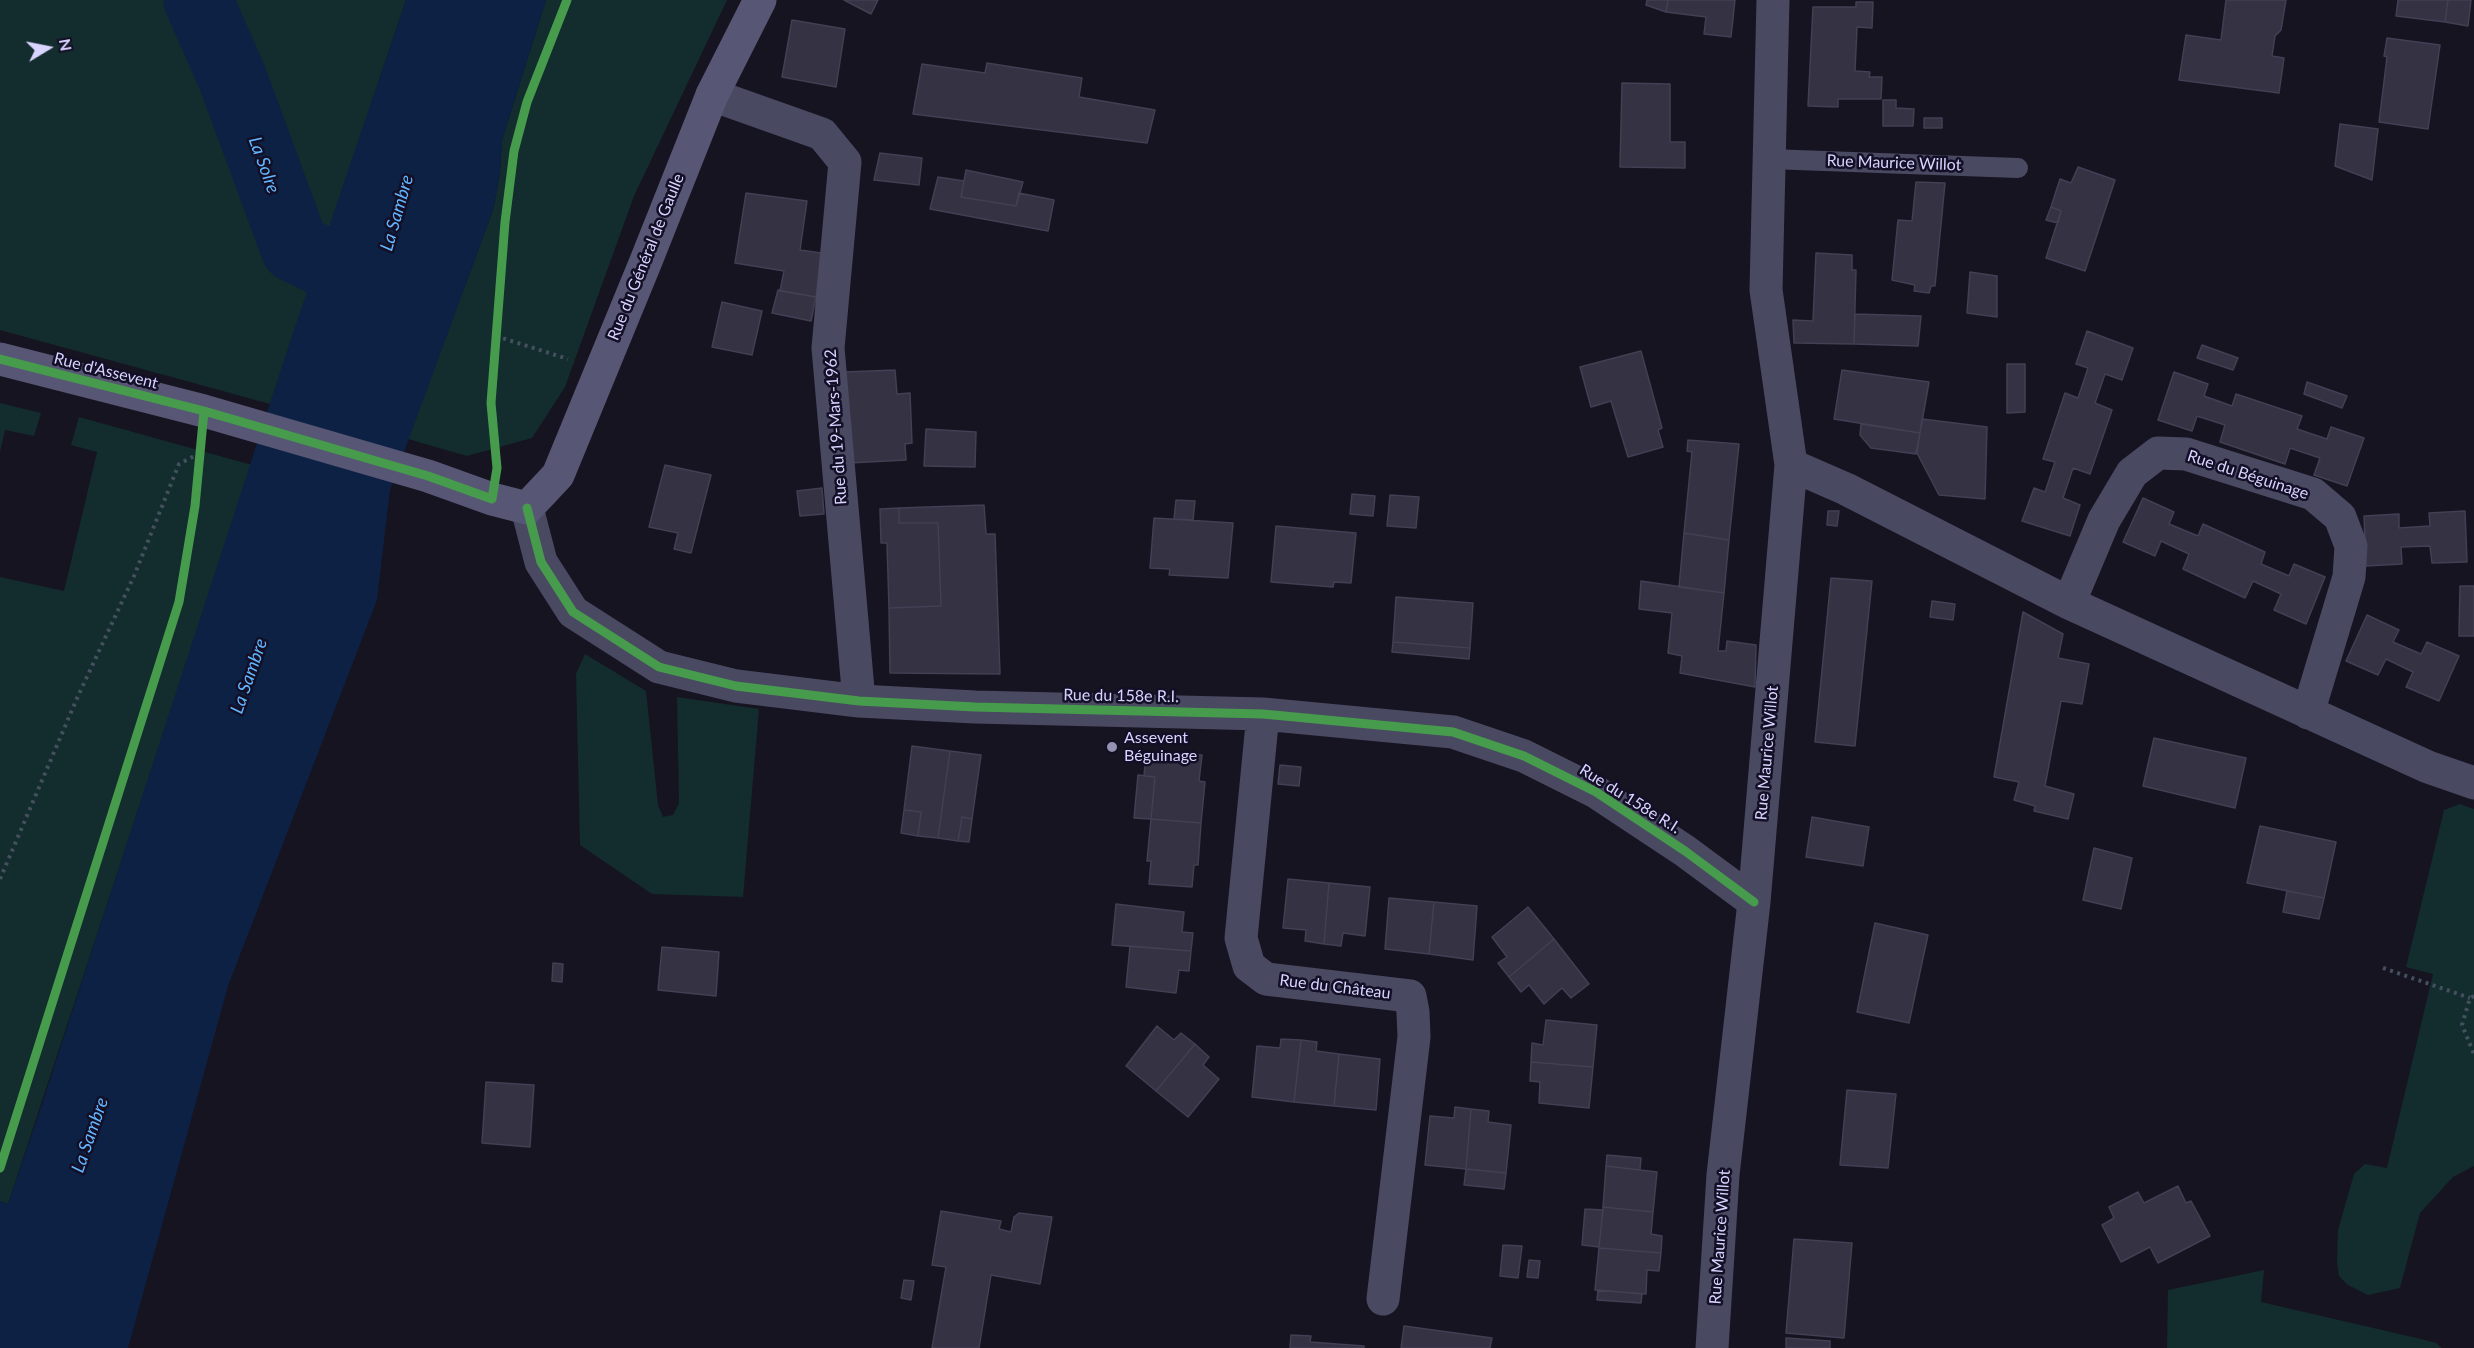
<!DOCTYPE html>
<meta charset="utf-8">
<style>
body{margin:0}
#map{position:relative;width:2474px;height:1348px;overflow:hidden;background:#161421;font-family:Lato,sans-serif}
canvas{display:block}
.north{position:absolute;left:18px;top:18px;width:60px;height:60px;-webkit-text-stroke:4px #130f26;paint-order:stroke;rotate:80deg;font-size:16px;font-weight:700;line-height:24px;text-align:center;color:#d9d4ff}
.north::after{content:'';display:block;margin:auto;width:21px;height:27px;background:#d9d4ff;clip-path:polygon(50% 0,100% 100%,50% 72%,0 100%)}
</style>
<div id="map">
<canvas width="2474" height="1348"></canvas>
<div class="north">N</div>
</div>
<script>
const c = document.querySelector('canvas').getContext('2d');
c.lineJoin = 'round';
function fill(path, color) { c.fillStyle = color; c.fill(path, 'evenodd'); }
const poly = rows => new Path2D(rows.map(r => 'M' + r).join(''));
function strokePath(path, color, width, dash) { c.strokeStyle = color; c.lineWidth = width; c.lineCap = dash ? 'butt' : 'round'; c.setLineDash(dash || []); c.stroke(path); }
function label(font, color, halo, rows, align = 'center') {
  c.font = font + ' Lato,sans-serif'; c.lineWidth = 5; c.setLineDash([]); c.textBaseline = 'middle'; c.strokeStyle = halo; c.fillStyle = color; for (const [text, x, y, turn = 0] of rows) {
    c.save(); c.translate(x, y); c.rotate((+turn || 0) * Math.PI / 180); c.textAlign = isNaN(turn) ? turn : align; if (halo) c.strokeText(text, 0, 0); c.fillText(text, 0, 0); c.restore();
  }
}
const green = poly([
 [0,0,406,0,270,404,0,330],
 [546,0,727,0,634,196,565,387,532,438,467,456,408,439,493,210,500,172,502,140],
 [0,403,41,413,34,436,5,430,0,452],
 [79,417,252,465,8,1204,0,1201,0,577,64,591,97,452,71,445],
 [585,654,646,691,658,805,663,817,673,815,679,803,677,697,759,709,743,897,652,894,580,845,576,674],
 [2460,804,2474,809,2474,1166,2453,1177,2420,1213,2400,1288,2368,1295,2348,1285,2339,1276,2337,1263,2338,1230,2354,1174,2365,1164,2387,1168,2433,974,2406,967,2444,810],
 [2264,1270,2261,1302,2421,1339,2436,1343,2442,1348,2167,1348,2168,1290]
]);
const water = poly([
 [406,0,546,0,502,140,500,172,493,210,390,490,377,600,228,986,128,1348,0,1348,0,1201,8,1204,42,1104,292,336]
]);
const river = poly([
 [198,0,232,77,295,248,344,272,377,285]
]);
const building = poly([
 [844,0,878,0,871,14,844,0],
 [1647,0,1668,0,1666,12,1646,5,1647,0],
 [1668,0,1735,0,1731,37,1704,34,1706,17,1666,12,1668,0],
 [2226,0,2286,0,2281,30,2275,36,2272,56,2284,58,2279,93,2179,80,2186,35,2221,40,2226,0],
 [2398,0,2448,0,2445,22,2396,16,2398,0],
 [2448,0,2471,0,2468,26,2445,22,2448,0],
 [1856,2,1873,2,1872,28,1857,27,1855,71,1870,72,1869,77,1882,77,1881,99,1838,99,1838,107,1808,106,1813,7,1856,7,1856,2],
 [792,20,845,29,836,87,782,77,792,20],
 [2387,38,2440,45,2428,129,2379,122,2387,57,2384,56,2387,38],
 [987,63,1082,78,1079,97,1155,110,1147,143,913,114,922,64,985,73,987,63],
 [1622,83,1670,84,1670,142,1685,142,1685,168,1620,167,1622,83],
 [1883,100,1896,100,1896,108,1914,109,1913,126,1883,126,1883,100],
 [1924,118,1942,118,1942,128,1924,128,1924,118],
 [2340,124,2378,129,2372,180,2335,166,2340,124],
 [880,153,922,158,919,185,874,180,880,153],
 [2078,167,2115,180,2085,271,2046,258,2061,211,2051,207,2060,179,2071,183,2078,167],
 [966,170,1023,182,1016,206,961,197,966,170],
 [938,177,964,181,961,197,1016,206,1019,193,1054,200,1048,231,930,209,938,177],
 [1916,182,1945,183,1935,286,1931,286,1929,293,1914,291,1915,285,1892,280,1898,220,1912,221,1916,182],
 [746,193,807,201,800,250,821,253,816,297,780,291,784,271,735,263,746,193],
 [2051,207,2061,211,2058,223,2046,220,2051,207],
 [1816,253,1852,255,1852,270,1856,270,1854,344,1794,343,1793,320,1813,321,1816,253],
 [1970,272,1997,276,1997,317,1967,313,1970,272],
 [778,290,816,297,811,321,772,313,778,290],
 [722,302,762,311,752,355,712,347,722,302],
 [1855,314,1921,316,1918,346,1854,344,1855,314],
 [2087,331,2133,348,2122,380,2105,374,2095,403,2112,410,2090,474,2073,468,2063,498,2080,505,2070,536,2022,521,2034,488,2045,492,2055,462,2043,459,2065,393,2078,398,2088,368,2076,364,2087,331],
 [2202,345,2238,358,2233,370,2197,358,2202,345],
 [1641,351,1662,428,1658,430,1663,447,1628,457,1611,401,1591,407,1580,367,1641,351],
 [2007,364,2025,364,2025,412,2007,413,2007,364],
 [895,370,897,394,910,393,912,443,905,444,906,460,849,463,845,372,895,370],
 [1842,370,1929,382,1920,433,1834,419,1842,370],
 [2174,372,2208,384,2204,396,2232,406,2236,394,2302,416,2297,429,2327,439,2331,427,2364,438,2347,486,2314,475,2320,458,2290,448,2285,464,2220,442,2225,425,2197,416,2192,431,2158,420,2174,372],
 [2307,382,2347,396,2342,408,2304,394,2307,382],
 [1922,419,1987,427,1985,499,1939,495,1917,453,1922,419],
 [1861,424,1920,433,1916,454,1871,448,1860,435,1861,424],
 [926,429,976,432,975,467,924,466,926,429],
 [1688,440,1739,444,1729,540,1684,533,1692,452,1687,451,1688,440],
 [665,465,711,475,691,553,674,549,678,533,649,527,665,465],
 [822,488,824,514,800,516,797,491,822,488],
 [1352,494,1375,496,1373,516,1350,514,1352,494],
 [1390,495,1419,497,1416,528,1387,526,1390,495],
 [2143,498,2174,512,2169,524,2198,536,2203,524,2265,552,2261,564,2289,576,2294,564,2325,577,2306,624,2274,610,2281,594,2253,581,2245,598,2183,569,2189,554,2161,541,2155,556,2123,542,2143,498],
 [1176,500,1195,501,1193,520,1174,519,1176,500],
 [984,505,986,534,995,534,1000,674,890,673,889,608,941,606,938,523,899,523,899,508,984,505],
 [899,508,899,523,938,523,941,606,889,608,887,543,881,543,880,509,899,508],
 [1828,511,1839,511,1837,526,1827,525,1828,511],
 [2465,511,2467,562,2432,563,2430,546,2401,547,2402,564,2366,566,2364,516,2399,514,2399,528,2430,526,2429,513,2465,511],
 [1154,518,1233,523,1228,578,1169,575,1170,569,1150,568,1154,518],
 [1276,526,1356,533,1351,583,1334,582,1333,587,1271,582,1276,526],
 [1684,533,1729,540,1724,593,1679,587,1684,533],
 [1831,578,1872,581,1855,746,1815,742,1831,578],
 [1641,581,1724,593,1718,651,1726,651,1727,641,1756,645,1755,687,1680,673,1682,656,1668,653,1672,613,1639,609,1641,581],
 [2460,586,2474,586,2474,636,2459,636,2460,586],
 [1396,597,1473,603,1470,648,1393,642,1396,597],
 [1932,601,1955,604,1953,620,1930,617,1932,601],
 [2023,612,2063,634,2058,658,2089,664,2082,704,2061,701,2045,786,2074,794,2068,819,2034,811,2035,806,2014,800,2019,782,1994,777,2023,612],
 [2367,615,2399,630,2393,642,2421,654,2427,642,2459,656,2439,701,2406,687,2413,672,2386,659,2378,675,2346,661,2367,615],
 [1393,642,1470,648,1469,659,1392,652,1393,642],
 [2154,738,2246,758,2235,808,2143,786,2154,738],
 [912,746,950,751,938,838,918,836,921,812,904,810,912,746],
 [950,751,981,755,972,819,962,817,958,841,938,838,950,751],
 [1146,754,1202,755,1199,781,1205,782,1201,823,1151,819,1155,777,1144,776,1146,754],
 [1280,765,1301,767,1299,786,1278,784,1280,765],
 [1138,775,1155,777,1151,819,1134,818,1138,775],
 [904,810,921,812,918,836,901,833,904,810],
 [962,817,972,819,969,842,958,841,962,817],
 [1812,817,1869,827,1863,866,1806,857,1812,817],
 [1151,819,1201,823,1198,865,1194,865,1192,887,1149,884,1151,861,1147,861,1151,819],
 [2260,826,2336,842,2324,898,2247,883,2260,826],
 [2094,848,2132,858,2121,909,2083,900,2094,848],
 [1288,879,1329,883,1324,944,1305,941,1306,930,1283,928,1288,879],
 [1329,883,1370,887,1365,936,1343,933,1341,946,1324,944,1329,883],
 [2287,891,2324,898,2319,919,2283,912,2287,891],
 [1389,898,1434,902,1429,954,1385,949,1389,898],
 [1434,902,1477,906,1473,960,1429,954,1434,902],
 [1116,904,1184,912,1182,932,1193,933,1191,951,1112,945,1116,904],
 [1528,907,1554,939,1509,977,1498,963,1507,957,1492,937,1528,907],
 [1875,923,1928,935,1909,1023,1857,1012,1875,923],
 [1554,939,1589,984,1571,998,1562,988,1544,1004,1529,985,1521,992,1509,977,1554,939],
 [1130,946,1191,951,1189,971,1179,970,1176,993,1126,987,1130,946],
 [662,947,719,952,716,996,658,990,662,947],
 [553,963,563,964,562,982,552,981,553,963],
 [1546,1020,1597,1025,1593,1067,1531,1062,1532,1043,1543,1045,1546,1020],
 [1157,1026,1174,1040,1181,1033,1195,1044,1156,1091,1126,1066,1157,1026],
 [1281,1039,1301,1040,1294,1102,1252,1097,1257,1046,1280,1048,1281,1039],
 [1301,1040,1317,1042,1316,1051,1339,1054,1334,1106,1294,1102,1301,1040],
 [1195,1044,1209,1057,1203,1065,1219,1079,1188,1117,1156,1091,1195,1044],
 [1339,1054,1380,1059,1376,1110,1334,1106,1339,1054],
 [1531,1062,1593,1067,1589,1108,1539,1103,1540,1082,1530,1081,1531,1062],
 [486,1082,534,1085,530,1147,482,1143,486,1082],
 [1847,1090,1896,1094,1888,1168,1840,1165,1847,1090],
 [1455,1107,1471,1109,1466,1169,1425,1165,1430,1116,1454,1118,1455,1107],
 [1471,1109,1489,1111,1488,1122,1511,1125,1506,1173,1466,1169,1471,1109],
 [1607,1155,1641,1158,1640,1170,1606,1166,1607,1155],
 [1606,1166,1657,1172,1653,1212,1603,1207,1606,1166],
 [1466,1169,1506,1173,1504,1189,1464,1185,1466,1169],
 [2178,1186,2186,1203,2191,1201,2210,1236,2158,1263,2150,1247,2121,1262,2102,1225,2114,1218,2109,1207,2138,1192,2144,1203,2178,1186],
 [1603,1207,1653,1212,1651,1234,1662,1236,1661,1253,1599,1248,1603,1207],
 [1585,1209,1603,1210,1599,1247,1582,1245,1585,1209],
 [941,1211,1001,1221,999,1229,1011,1232,1014,1217,1019,1213,1052,1217,1040,1284,991,1275,979,1348,932,1348,946,1267,932,1265,941,1211],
 [1794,1239,1852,1243,1844,1338,1786,1333,1794,1239],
 [1503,1245,1522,1246,1518,1278,1500,1276,1503,1245],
 [1599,1248,1661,1253,1659,1271,1647,1270,1646,1294,1595,1290,1599,1248],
 [1529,1260,1540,1261,1538,1278,1527,1277,1529,1260],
 [904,1280,914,1281,911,1300,901,1298,904,1280],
 [1598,1290,1642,1294,1641,1303,1597,1300,1598,1290],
 [1404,1326,1492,1338,1490,1348,1401,1348,1404,1326],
 [1291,1335,1311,1336,1310,1342,1364,1346,1364,1348,1290,1348,1291,1335],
 [1786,1338,1830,1341,1830,1348,1786,1348,1786,1338]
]);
const path = poly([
 [496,336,568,359],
 [0,879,78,696,134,576,179,464,202,452],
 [2383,968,2470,998],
 [2474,996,2470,998,2462,1025,2474,1054]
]);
const lane = poly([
 [1769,159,2018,168]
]);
const street = poly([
 [712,95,822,134,845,162,828,348,859,701],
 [1791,465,1846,489,2069,603,2428,767,2474,783],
 [527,508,541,562,573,612,659,667,736,686,859,701,975,707,1263,714,1453,732,1524,756,1596,792,1685,851,1754,902],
 [2069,603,2104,520,2132,473,2158,453,2186,454,2313,494,2340,517,2351,546,2349,577,2308,713],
 [1263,714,1241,938,1249,966,1266,979,1410,996,1413,1012,1414,1037,1383,1299],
 [1712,1348,1723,1175,1754,902,1791,465,1766,290,1773,0]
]);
const secondary = poly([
 [0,359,204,411,428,476,492,499,527,508,558,475,646,261,712,95,760,0]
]);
const cycleway = poly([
 [0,359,204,411,428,476,492,499,497,468,491,403,505,222,514,151,527,102,567,0],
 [527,508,541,562,573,612,659,667,736,686,859,701,975,707,1263,714,1453,732,1524,756,1596,792,1685,851,1754,902],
 [0,1168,179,602,195,506,204,411]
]);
const markers = [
 [1112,747,6,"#9591b1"]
];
const streetNames = [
 ["Rue Maurice Willot",1894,163,2],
 ["Rue du Général de Gaulle",646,257,-68],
 ["Rue d'Assevent",106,371,14],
 ["Rue du 19-Mars-1962",836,427,-94],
 ["Rue du Béguinage",2248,475,18],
 ["Rue du 158e R.I.",1121,696,1],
 ["Rue Maurice Willot",1767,753,-85],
 ["Rue du 158e R.I.",1630,799,32],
 ["Rue du Château",1335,987,7],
 ["Rue Maurice Willot",1720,1237,-86]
];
const poiNames = [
 ["Assevent",1124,738],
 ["Béguinage",1124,756]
];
const waterNames = [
 ["La Solre",264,165,70],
 ["La Sambre",397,213,-74],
 ["La Sambre",249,676,-71],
 ["La Sambre",90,1135,-71]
];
fill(green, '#132c2d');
fill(water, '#0d2144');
strokePath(river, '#0d2144', 69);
fill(building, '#343243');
strokePath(building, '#433f54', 1.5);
strokePath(path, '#44505f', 4, [3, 4.5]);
strokePath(lane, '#4a4962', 20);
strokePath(street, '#4a4962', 33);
strokePath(secondary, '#575674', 33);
strokePath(cycleway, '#469c4c', 9);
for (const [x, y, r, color] of markers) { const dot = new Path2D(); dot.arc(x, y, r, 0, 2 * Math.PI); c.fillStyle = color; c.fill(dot); strokePath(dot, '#130f26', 2); }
label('16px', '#d9d4ff', '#130f26', streetNames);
label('16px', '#d9d4ff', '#130f26', poiNames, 'left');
label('italic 18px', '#62b6ff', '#130f26', waterNames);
</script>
